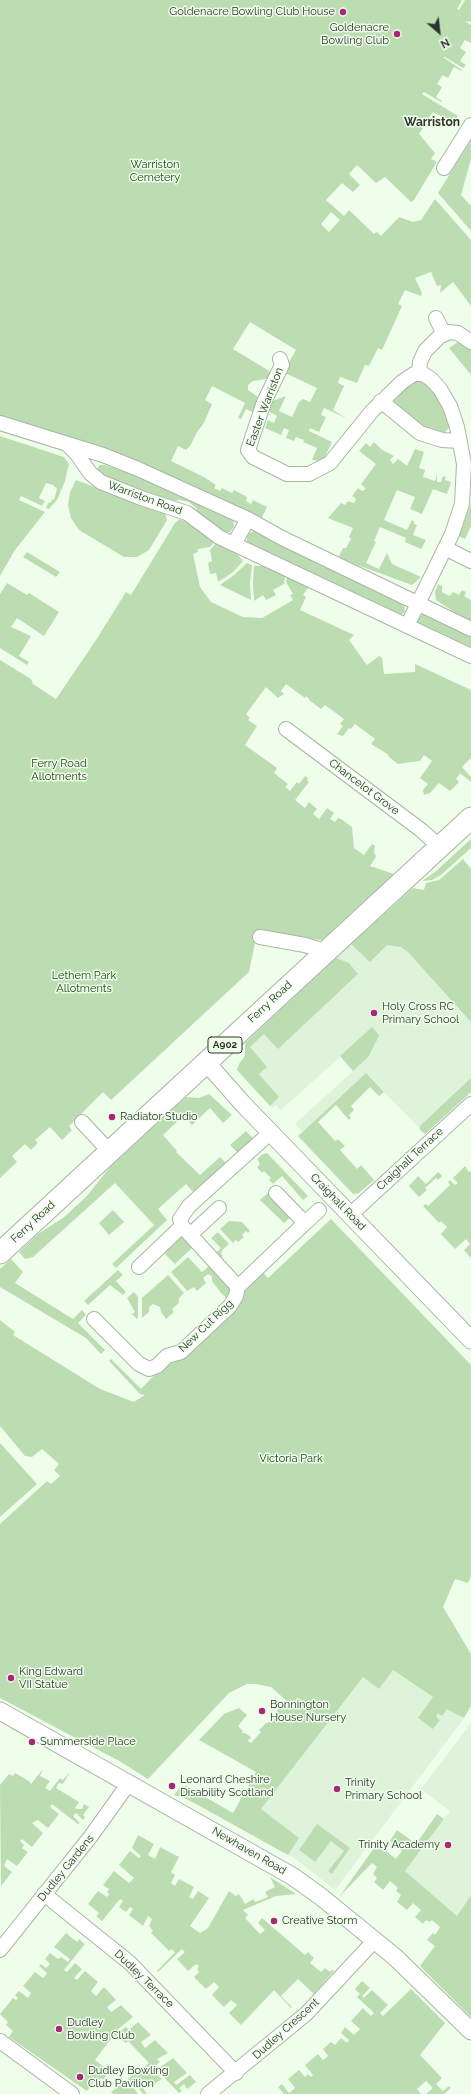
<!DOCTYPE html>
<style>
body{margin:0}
#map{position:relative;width:471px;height:2094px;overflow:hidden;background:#effeeb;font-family:Raleway,sans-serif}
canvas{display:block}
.north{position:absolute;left:419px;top:12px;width:40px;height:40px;-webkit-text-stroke:3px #effeeb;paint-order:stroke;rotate:152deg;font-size:11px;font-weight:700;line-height:16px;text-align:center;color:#2e332c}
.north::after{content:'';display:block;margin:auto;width:14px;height:18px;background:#2e332c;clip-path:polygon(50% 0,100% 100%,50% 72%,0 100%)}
</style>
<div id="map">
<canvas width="471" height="2094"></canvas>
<div class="north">N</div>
</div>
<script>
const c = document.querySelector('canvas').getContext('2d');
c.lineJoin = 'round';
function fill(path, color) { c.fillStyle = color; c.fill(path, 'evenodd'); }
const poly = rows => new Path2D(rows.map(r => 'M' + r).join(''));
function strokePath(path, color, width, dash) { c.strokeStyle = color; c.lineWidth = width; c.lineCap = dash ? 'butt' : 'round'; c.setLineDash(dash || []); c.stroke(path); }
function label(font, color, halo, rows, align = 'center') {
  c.font = font + ' Raleway,sans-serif'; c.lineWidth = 3; c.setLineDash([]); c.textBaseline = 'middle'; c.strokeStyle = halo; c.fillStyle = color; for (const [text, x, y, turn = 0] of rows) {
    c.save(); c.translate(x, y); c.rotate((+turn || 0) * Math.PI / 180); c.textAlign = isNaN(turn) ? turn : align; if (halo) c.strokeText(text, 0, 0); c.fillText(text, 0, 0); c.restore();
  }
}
const built = poly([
 [407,933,471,986,471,1092,425,1134,366,1073,302,1132,295,1124,353,1071,341,1056,281,1110,276,1105,272,1108,237,1070,239,1064,245,1056,245,1043,360,935],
 [367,1655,393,1670,464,1718,335,1890,294,1858,235,1825],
 [471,1723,471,1895,457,1916,405,1871,450,1811,421,1789]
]);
const green = poly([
 [0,0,462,0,457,9,459,10,465,0,471,0,471,22,465,21,471,25,471,43,465,40,460,48,466,52,460,61,466,65,463,68,445,57,443,57,462,70,461,71,454,67,448,78,443,75,440,79,437,84,442,87,436,97,442,101,441,102,424,92,422,94,458,116,454,123,433,112,428,119,425,117,422,122,425,125,419,134,435,153,431,159,437,162,414,200,411,202,385,177,376,183,357,165,349,174,360,185,353,192,342,183,326,200,344,216,349,210,374,234,377,232,381,236,399,217,413,222,421,220,435,199,471,240,471,306,453,282,440,293,441,285,437,286,431,272,415,278,422,293,421,296,405,290,398,304,402,306,382,350,378,348,369,366,365,365,357,383,340,377,338,383,344,386,333,410,346,418,324,408,321,415,326,417,319,432,310,428,309,431,332,442,325,457,318,461,312,460,317,448,303,442,304,440,296,437,294,441,286,438,289,430,284,428,281,435,265,428,268,420,274,423,277,416,268,411,272,401,286,396,279,411,292,417,299,402,303,399,310,402,317,388,283,372,296,350,250,322,233,349,271,372,266,379,253,381,248,385,248,390,259,398,254,413,246,409,241,419,238,418,245,403,212,386,205,400,212,404,204,423,197,432,190,446,186,450,178,446,171,461,204,477,216,485,214,488,220,491,222,488,232,493,234,490,247,497,246,501,251,504,253,500,267,507,260,521,0,419],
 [331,212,340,220,329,232,321,224],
 [471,140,471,159,461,195,471,206,471,231,438,193],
 [458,342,471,350,471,375,449,348],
 [418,380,425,382,432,390,444,408,450,427,444,433,433,434,396,407,394,400,398,391],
 [0,436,64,457,69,464,65,481,57,500,49,509,46,508,49,502,51,503,52,499,54,500,57,489,53,485,46,483,39,498,45,501,42,506,21,496,19,500,45,512,15,550,0,576],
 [374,442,382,450,394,456,390,460,393,464,398,459,407,466,415,449,424,452,419,468,425,470,423,477,435,481,437,474,437,482,441,482,443,476,446,477,445,480,451,482,447,494,433,489,422,514,410,509,415,497,397,490,384,520,407,530,412,520,414,522,414,524,417,525,413,535,426,540,421,549,405,542,406,538,380,527,374,541,376,542,366,563,379,569,387,553,392,564,421,577,412,585,338,558,343,548,346,548,351,539,349,537,353,528,328,518,341,503,345,505,348,501,354,503,356,499,352,496,358,488,362,491,366,489,361,484,376,464,359,451,366,443,370,447],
 [100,465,105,465,136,476,233,519,234,527,230,532,226,532,200,516,196,508,189,502,180,500,169,502,99,475,96,470],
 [76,480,165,513,167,520,149,550,137,557,124,557,79,530,71,518,68,505,70,492],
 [471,504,471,526,465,539,459,536],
 [180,519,200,529,215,541,210,547,198,549,198,552,193,554,200,587,211,602,243,617,262,618,293,600,290,595,293,594,286,582,287,577,309,587,303,595,306,597,300,610,354,635,349,640,367,665,379,656,382,658,384,674,415,672,415,664,471,690,471,758,462,767,471,777,471,782,460,773,456,779,459,782,450,791,439,783,430,793,424,795,423,790,428,784,420,778,432,761,424,755,420,761,398,764,388,756,389,755,371,744,375,739,355,724,351,729,349,728,343,736,337,734,343,726,340,724,344,719,325,705,321,709,309,700,309,699,306,696,305,698,286,684,281,691,284,694,278,698,266,687,246,714,250,718,248,720,257,726,245,745,277,768,274,773,288,784,285,787,290,791,297,782,299,784,305,776,308,778,307,780,309,782,295,800,305,808,309,802,317,809,313,814,319,819,327,808,334,813,330,819,335,822,338,818,341,819,352,827,354,848,364,855,372,844,375,846,374,852,376,857,370,866,394,874,322,940,257,933,249,972,111,1100,103,1092,69,1126,72,1130,62,1140,50,1127,35,1140,38,1143,31,1150,25,1144,12,1156,17,1162,0,1178,0,660,31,679,33,684,56,699,96,640,126,592,131,595,175,523],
 [255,531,404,604,405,612,401,615,247,544,247,536,251,532],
 [217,542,238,555,243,561,232,573,218,582,216,573,210,574,208,563,212,561,210,550],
 [27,552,60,572,56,577,23,557],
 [247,563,252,565,250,583,251,600,220,585,234,575],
 [254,566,264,566,285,576,284,584,273,590,276,595,266,600,263,595,254,601,253,583],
 [7,583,27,595,29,593,59,612,44,636,17,618,11,627,31,636,19,656,29,662,27,665,0,648,0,594],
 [438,584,442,586,442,592,450,596,453,592,459,595,462,590,466,592,464,596,471,600,471,623,436,600,435,592],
 [423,614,471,635,471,651,417,624,418,617],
 [471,839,471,848,441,875,432,880,422,881,435,872],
 [463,859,471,869,471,1022,408,952,401,947,387,945,370,962,351,944,413,888,424,890,426,883,439,880],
 [336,958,349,963,358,974,278,1049,264,1034,250,1047,267,1067,259,1074,279,1097,270,1106,237,1070,239,1064,245,1056,245,1043],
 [372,1027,379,1035,376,1042,368,1057,353,1071,340,1056],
 [366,1073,384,1092,379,1096,370,1087,351,1106,354,1110,349,1115,351,1118,349,1120,336,1105,318,1122,335,1141,338,1139,345,1146,340,1150,357,1169,361,1165,374,1180,359,1193,353,1194,298,1136],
 [471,1078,471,1092,425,1134,420,1130,420,1126],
 [209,1094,232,1115,223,1123,210,1108,192,1125,183,1116,163,1135,177,1151,176,1152,200,1175,220,1157,227,1164,194,1193,186,1184,158,1209,167,1220,116,1268,112,1264,154,1225,115,1183,33,1257,25,1259,19,1252,38,1234,63,1218,87,1196,110,1167,186,1097,199,1098],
 [246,1131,255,1140,239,1154,230,1145],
 [267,1153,308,1196,303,1200,282,1176,273,1184,269,1180,271,1178,264,1171,262,1173,257,1167,260,1164,257,1159,263,1154],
 [465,1166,469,1172,471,1171,471,1258,464,1250,470,1244,466,1239,455,1249,441,1234,447,1227,441,1221,439,1223,423,1206,426,1204,428,1206,450,1185,448,1182,450,1180,455,1185,458,1183,453,1178],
 [438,1172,442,1176,438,1180,436,1178,425,1188,427,1190,419,1197,409,1186,418,1176,426,1184],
 [269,1192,291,1217,284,1223,260,1200],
 [113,1210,124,1222,109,1235,99,1223],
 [331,1219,471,1365,471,1576,468,1583,455,1579,443,1607,471,1654,471,1706,464,1718,447,1709,442,1716,438,1713,436,1717,440,1720,433,1729,418,1718,433,1697,393,1670,379,1689,363,1677,261,1809,299,1838,288,1855,196,1804,182,1797,174,1795,180,1787,186,1786,233,1813,256,1772,199,1740,224,1714,239,1708,247,1715,238,1726,243,1731,242,1733,245,1733,251,1737,248,1741,251,1743,261,1732,259,1730,266,1723,274,1721,275,1713,280,1707,283,1710,289,1703,271,1687,256,1684,247,1684,229,1693,148,1779,121,1762,0,1698,0,1524,47,1481,51,1484,60,1476,54,1470,59,1464,42,1449,32,1457,25,1456,0,1426,0,1320,15,1332,13,1335,100,1389,134,1402,145,1395,140,1394,109,1361,111,1359,141,1389,169,1360,177,1361,219,1322,261,1270,268,1278],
 [229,1221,242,1222,250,1231,248,1233,246,1231,242,1235,244,1237,238,1242,236,1240,233,1243,220,1229],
 [218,1232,229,1244,222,1250,221,1254,223,1256,218,1260,214,1255,221,1248,211,1238],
 [183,1236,193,1247,175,1264,165,1254,174,1238],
 [188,1257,202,1272,209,1266,233,1292,230,1301,221,1293,212,1281,212,1276,208,1274,203,1278,206,1283,197,1291,194,1287,187,1291,171,1272],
 [11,1259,23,1272,15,1283,73,1319,82,1310,86,1315,78,1323,105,1350,101,1354,86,1338,0,1287,0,1269],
 [118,1270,123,1275,116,1281,126,1292,123,1295,110,1285,88,1305,84,1301],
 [168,1275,184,1293,179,1298,179,1303,172,1309,174,1312,166,1319,161,1312,160,1307,153,1304,149,1307,149,1312,142,1318,142,1298],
 [134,1292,138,1297,138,1317,137,1319,132,1314,135,1312,127,1298],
 [0,1443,37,1484,0,1517],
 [43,1769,40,1776,50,1781,45,1788,50,1791,60,1778,63,1780,70,1772,63,1784,59,1783,56,1788,79,1802,75,1808,77,1809,82,1809,84,1804,89,1807,83,1815,85,1817,83,1820,76,1813,73,1816,80,1823,78,1824,52,1804,50,1807,59,1814,48,1828,38,1820,32,1823,43,1833,32,1847,22,1839,20,1841,24,1845,22,1848,28,1852,17,1866,7,1859,4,1866,12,1872,1,1886,0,1785,9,1774,13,1776,15,1773,29,1781,31,1784],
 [437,1814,444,1819,405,1871,457,1916,471,1895,471,2017,420,1966,435,1946,427,1940,433,1933,435,1935,440,1927,432,1920,430,1922,426,1920,423,1924,415,1917,421,1910,413,1903,407,1910,397,1902,401,1895,396,1891,398,1888,390,1881,383,1890,374,1882,377,1878,373,1874,377,1867,372,1863,339,1897,377,1844,396,1859,402,1851,390,1841,397,1830,416,1844],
 [317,1824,350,1848,332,1874,328,1871,344,1851,331,1841,315,1862,299,1850],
 [138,1835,154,1844,148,1855,155,1859,160,1847,179,1857,171,1872,175,1875,171,1883,175,1886,179,1879,194,1887,189,1897,193,1899,198,1891,209,1898,190,1926,200,1933,208,1928,229,1891,236,1896,239,1894,245,1904,253,1899,255,1902,268,1897,265,1892,275,1887,270,1877,296,1894,276,1896,243,1910,248,1915,245,1918,260,1934,265,1930,258,1923,262,1918,305,1955,308,1952,314,1958,310,1963,321,1972,325,1968,330,1972,332,1970,334,1971,314,1994,298,1979,281,1996,292,2007,291,2008,274,1990,241,2025,229,2013,237,2005,231,2000,224,2007,212,1995,219,1987,214,1982,206,1989,194,1977,199,1972,197,1969,199,1966,196,1964,188,1971,177,1959,185,1952,182,1949,158,1972,157,1971,175,1952,171,1949,169,1951,151,1933,153,1931,149,1926,152,1919,148,1916,143,1926,129,1915,133,1909,130,1907,126,1912,119,1907,123,1901,120,1899,102,1921,96,1916,99,1913,88,1904,98,1891,107,1897,109,1894,107,1892,109,1889,103,1885,114,1871,129,1883,134,1878,119,1865,130,1851,139,1858,141,1856,132,1848],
 [66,1933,77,1942,79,1939,85,1944,64,1970,67,1972,75,1963,82,1969,74,1978,77,1980,85,1971,98,1982,91,1991,96,1996,104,1987,116,2000,107,2007,111,2012,121,2005,133,2017,117,2030,119,2032,126,2027,129,2030,138,2022,151,2035,141,2042,145,2048,155,2040,168,2053,157,2059,160,2062,156,2065,159,2068,173,2058,187,2073,174,2082,176,2085,190,2075,196,2082,187,2089,184,2084,179,2088,182,2091,179,2093,156,2069,153,2071,162,2079,148,2088,141,2079,138,2081,147,2094,143,2094,135,2083,132,2086,138,2094,113,2094,111,2092,149,2063,128,2041,126,2043,114,2035,95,2060,107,2069,106,2071,109,2072,103,2080,101,2078,98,2082,95,2080,87,2091,9,2037,13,2031,6,2025,8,2022,0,2014,13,1998,16,2000,18,1998,15,1995,19,1991,28,1998,31,1993,23,1986,35,1972,43,1978,45,1976,47,1973,39,1966,41,1964,46,1968,50,1964,45,1959,50,1953,58,1959,61,1957,68,1962,70,1959,54,1947],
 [362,1981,370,1988,362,1996,364,1998,372,1990,388,2005,380,2013,383,2016,411,1989,445,2023,420,2055,442,2078,436,2084,443,2091,449,2086,451,2088,444,2094,426,2094,433,2088,426,2081,417,2089,421,2094,284,2094,278,2087,282,2084,289,2093,295,2088,288,2079,299,2070,305,2077,308,2074,311,2077,313,2075,305,2065,318,2054,323,2060,326,2058,328,2056,323,2049,331,2042,335,2045,341,2038,347,2043,349,2040,341,2033,345,2027,354,2035,360,2029,351,2021,363,2008,371,2016,374,2013,357,1997,360,1994,355,1989]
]);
const minor = poly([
 [444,168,471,125],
 [436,318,444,334],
 [280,359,282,365,264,402,248,450,253,457,287,474,309,474,330,463,372,411,402,382,414,374,423,374,431,379,440,389,450,406,457,427,464,464,462,504,452,534,407,626],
 [419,373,420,362,425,351,439,337,449,332,458,333,471,342],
 [381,401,420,433,442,440,460,441],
 [0,423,103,455,138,469,248,519,282,538,471,629],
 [67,444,76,453,90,473,101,482,141,498,187,513,219,537,471,656],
 [234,544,248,519],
 [445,548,471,561],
 [286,729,421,830,440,847],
 [260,937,305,945,325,951],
 [82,1122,109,1151],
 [350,1215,471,1104],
 [305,1223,319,1210],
 [190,1235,219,1208],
 [139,1267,182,1226],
 [238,1287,305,1223,276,1193],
 [94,1319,139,1364,149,1369,157,1366,167,1356,181,1352,230,1306,236,1296,238,1287,182,1226,180,1219,189,1206,271,1132],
 [44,1894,130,1963,236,2073],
 [0,1950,91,1836,129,1783],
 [0,2041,72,2094],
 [208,2094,306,2014,375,1940]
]);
const tertiary = poly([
 [206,1062,243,1104,471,1340],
 [0,1711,292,1876,320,1896,395,1957,471,2031]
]);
const primary = poly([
 [0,1253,471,818]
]);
const markers = [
 [343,12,4,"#a92875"],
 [397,34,4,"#a92875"],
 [374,1013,4,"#a92875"],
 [112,1117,4,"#a92875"],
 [11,1678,4,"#a92875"],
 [262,1711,4,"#a92875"],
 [32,1742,4,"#a92875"],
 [172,1786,4,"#a92875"],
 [337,1789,4,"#a92875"],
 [448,1845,4,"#a92875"],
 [274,1921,4,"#a92875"],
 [59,2029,4,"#a92875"],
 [80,2077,4,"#a92875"]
];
const shields = [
 [225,1045,34]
];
const shieldNames = [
 ["A902",225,1045]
];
const poiNames = [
 ["Goldenacre Bowling Club House",335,12,"right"],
 ["Goldenacre",389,28,"right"],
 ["Bowling Club",389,41,"right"],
 ["Holy Cross RC",382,1007],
 ["Primary School",382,1020],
 ["Radiator Studio",120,1117],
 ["King Edward",19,1672],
 ["VII Statue",19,1685],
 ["Bonnington",270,1705],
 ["House Nursery",270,1718],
 ["Summerside Place",40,1742],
 ["Leonard Cheshire",180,1780],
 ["Disability Scotland",180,1793],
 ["Trinity",345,1783],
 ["Primary School",345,1796],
 ["Trinity Academy",440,1845,"right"],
 ["Creative Storm",282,1921],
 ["Dudley",67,2023],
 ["Bowling Club",67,2036],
 ["Dudley Bowling",88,2071],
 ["Club Pavilion",88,2084]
];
const parkNames = [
 ["Warriston",155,165],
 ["Cemetery",155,178],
 ["Ferry Road",59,764],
 ["Allotments",59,777],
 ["Lethem Park",84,976],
 ["Allotments",84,989],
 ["Victoria Park",291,1459]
];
const streetNames = [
 ["Easter Warriston",265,407,-69],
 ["Warriston Road",145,498,20],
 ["Chancelot Grove",364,787,37],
 ["Ferry Road",270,1002,-43],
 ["Craighall Terrace",410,1159,-43],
 ["Craighall Road",338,1202,46],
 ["Ferry Road",33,1222,-43],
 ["New Cut Rigg",206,1326,-44],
 ["Newhaven Road",249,1851,30],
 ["Dudley Gardens",66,1868,-51],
 ["Dudley Terrace",144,1979,44],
 ["Dudley Crescent",286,2029,-42]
];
const neighbourhoodNames = [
 ["Warriston",432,122]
];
fill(built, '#dff3da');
fill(green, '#bcddb2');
strokePath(minor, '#a9b6a5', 16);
strokePath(tertiary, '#a9b6a5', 19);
strokePath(primary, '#a9b6a5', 23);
strokePath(minor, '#fff', 14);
strokePath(tertiary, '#fff', 17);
strokePath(primary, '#fff', 21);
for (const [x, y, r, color] of markers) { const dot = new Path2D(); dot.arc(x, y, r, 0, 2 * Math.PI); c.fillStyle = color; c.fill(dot); strokePath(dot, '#effeeb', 1.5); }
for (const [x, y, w] of shields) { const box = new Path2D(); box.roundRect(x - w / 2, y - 8, w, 16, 3); c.fillStyle = '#effeeb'; c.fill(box); strokePath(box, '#2e332c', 1); }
label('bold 10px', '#2e332c', null, shieldNames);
label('11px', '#2e332c', '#effeeb', poiNames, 'left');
label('11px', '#193d0d', '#effeeb', parkNames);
label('11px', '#2e332c', '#effeeb', streetNames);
label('bold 12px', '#2e332c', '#effeeb', neighbourhoodNames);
</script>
